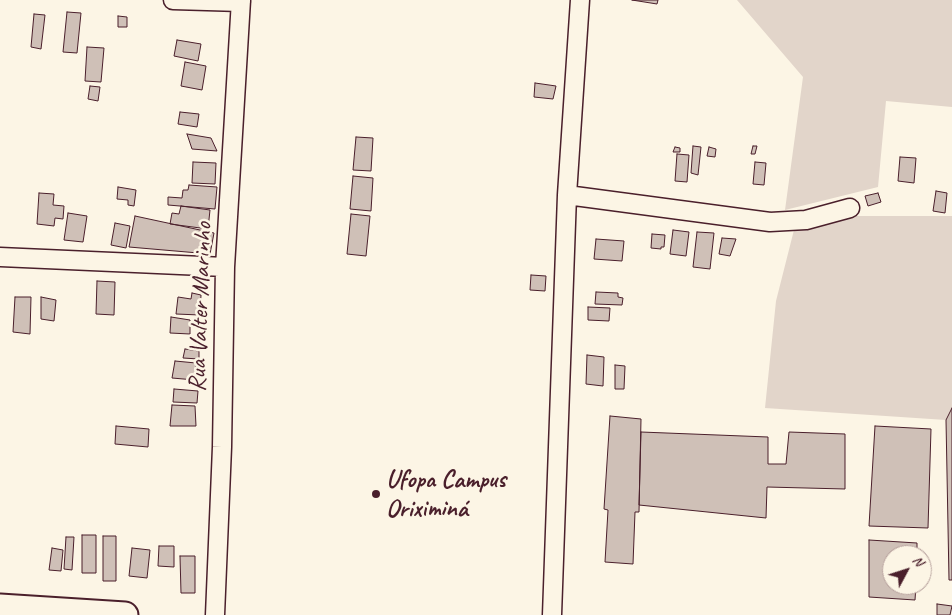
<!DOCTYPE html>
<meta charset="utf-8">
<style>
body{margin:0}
#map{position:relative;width:952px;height:615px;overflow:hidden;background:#fcf5e5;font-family:Caveat,sans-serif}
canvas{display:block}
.north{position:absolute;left:882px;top:545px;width:50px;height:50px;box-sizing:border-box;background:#fcf5e5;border:1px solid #b59f9b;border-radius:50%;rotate:50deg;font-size:14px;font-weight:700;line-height:20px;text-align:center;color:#4a1f2b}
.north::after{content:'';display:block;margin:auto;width:18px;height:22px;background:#4a1f2b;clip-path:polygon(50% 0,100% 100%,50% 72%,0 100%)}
</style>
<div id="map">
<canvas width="952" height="615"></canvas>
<div class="north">N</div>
</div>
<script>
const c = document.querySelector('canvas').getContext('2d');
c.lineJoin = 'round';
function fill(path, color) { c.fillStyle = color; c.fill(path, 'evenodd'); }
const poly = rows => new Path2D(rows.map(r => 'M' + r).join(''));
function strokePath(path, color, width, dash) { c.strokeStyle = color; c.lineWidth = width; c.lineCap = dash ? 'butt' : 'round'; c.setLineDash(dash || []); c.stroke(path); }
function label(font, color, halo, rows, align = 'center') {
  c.font = font + ' Caveat,sans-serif'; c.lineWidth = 5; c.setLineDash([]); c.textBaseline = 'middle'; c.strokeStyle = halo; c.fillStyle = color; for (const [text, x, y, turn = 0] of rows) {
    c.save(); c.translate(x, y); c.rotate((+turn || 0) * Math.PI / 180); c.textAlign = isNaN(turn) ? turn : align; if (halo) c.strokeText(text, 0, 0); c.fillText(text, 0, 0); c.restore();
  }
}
const green = poly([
 [737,0,952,0,952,107,886,101,878,187,785,210,803,77],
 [855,216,952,216,952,408,946,420,765,408,776,301,795,226]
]);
const building = poly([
 [632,0,658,0,657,4,632,0],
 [67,12,81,13,77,53,63,52,67,12],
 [34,14,45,15,41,49,31,47,34,14],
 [118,16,127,17,127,27,118,27,118,16],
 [177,40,201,44,198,61,174,56,177,40],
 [87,47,104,48,101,82,85,81,87,47],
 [185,62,206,66,202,90,181,86,185,62],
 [535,83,556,86,553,99,534,97,535,83],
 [90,86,100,87,98,101,88,99,90,86],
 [180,112,199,114,197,127,178,124,180,112],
 [187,134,211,138,217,151,192,149,187,134],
 [356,137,373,138,371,171,353,170,356,137],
 [693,146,701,147,698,175,691,173,693,146],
 [753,146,757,146,755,154,751,154,753,146],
 [675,147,680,148,680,152,673,152,675,147],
 [709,147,716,149,715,157,707,156,709,147],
 [677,154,689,155,687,182,675,181,677,154],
 [900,157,916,158,914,183,898,181,900,157],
 [193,162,216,163,215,184,192,183,193,162],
 [755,162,766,163,764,185,753,184,755,162],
 [353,176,373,178,371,211,350,209,353,176],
 [189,185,217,187,215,209,168,205,168,197,182,198,183,190,188,190,189,185],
 [118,187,136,190,134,206,128,205,128,200,117,199,118,187],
 [936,191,947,193,945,213,933,211,936,191],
 [39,193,54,194,53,205,64,206,63,219,55,218,54,226,37,224,39,193],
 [878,193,881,202,868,206,865,196,878,193],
 [181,206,210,210,208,229,170,224,172,213,179,214,181,206],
 [68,213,87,216,83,242,64,240,68,213],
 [351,214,370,216,366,256,347,254,351,214],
 [135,216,214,233,210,254,129,247,135,216],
 [115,223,130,226,126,248,111,245,115,223],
 [673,230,689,232,686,256,670,254,673,230],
 [697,232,714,233,710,269,693,267,697,232],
 [652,234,665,235,664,247,661,247,661,249,651,248,652,234],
 [722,238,736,239,730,256,719,254,722,238],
 [596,239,624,241,622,261,594,259,596,239],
 [531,275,546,276,545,291,530,290,531,275],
 [97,281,115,282,114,315,96,314,97,281],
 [596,292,618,293,618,297,623,298,622,305,595,304,596,292],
 [192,293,201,295,200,315,176,314,178,297,191,299,192,293],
 [15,297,31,297,30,334,13,332,15,297],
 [41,297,56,300,54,321,41,319,41,297],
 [588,307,610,308,609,321,588,320,588,307],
 [171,317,190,320,190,334,170,333,171,317],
 [185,349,199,351,199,359,183,358,185,349],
 [587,355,604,357,603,386,586,384,587,355],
 [175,361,196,363,195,380,172,378,175,361],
 [615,365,625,366,624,389,615,389,615,365],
 [174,389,198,391,197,403,173,402,174,389],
 [172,405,195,406,196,426,170,426,172,405],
 [952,408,952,580,949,580,946,420,952,408],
 [610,416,641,419,639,512,635,512,633,564,605,562,608,510,604,509,610,416],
 [116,426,149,429,148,447,115,444,116,426],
 [875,426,931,429,928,528,869,526,875,426],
 [641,432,768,437,768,464,786,464,789,432,845,434,845,489,767,487,766,518,639,505,641,432],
 [82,535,96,535,96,573,82,573,82,535],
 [103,536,116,536,116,581,103,581,103,536],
 [66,537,74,537,72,570,64,569,66,537],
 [869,540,917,543,917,555,892,555,892,585,916,585,915,600,869,597,869,540],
 [159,546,174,546,174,567,158,566,159,546],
 [52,548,63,550,61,571,49,570,52,548],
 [132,548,150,550,147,578,129,576,132,548],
 [180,556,195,556,195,593,181,593,180,556],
 [937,604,952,606,950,615,937,615,937,604]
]);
const minor = poly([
 [173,0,241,2],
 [567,195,770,222,806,220,850,208],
 [0,257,225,267],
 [215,615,222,447,225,267,241,0],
 [552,615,567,195,580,0]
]);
const secondary = poly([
 [0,607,125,615]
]);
const markers = [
 [376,494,5,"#4a1f2b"]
];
const streetNames = [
 ["Rua Valter Marinho",201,307,-88]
];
const poiNames = [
 ["Ufopa Campus",386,480],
 ["Oriximiná",386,509]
];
fill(green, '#e2d5ca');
fill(building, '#cfc0b7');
strokePath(building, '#4a1f2b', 1);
strokePath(minor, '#4a1f2b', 21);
strokePath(secondary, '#4a1f2b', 29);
strokePath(minor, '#fcf5e5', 18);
strokePath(secondary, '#fcf5e5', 25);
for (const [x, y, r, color] of markers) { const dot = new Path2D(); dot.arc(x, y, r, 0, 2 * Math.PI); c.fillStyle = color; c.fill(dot); strokePath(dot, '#fcf5e5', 2); }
label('25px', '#4a1f2b', '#fcf5e5', streetNames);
label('bold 25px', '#4a1f2b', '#fcf5e5', poiNames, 'left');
</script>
